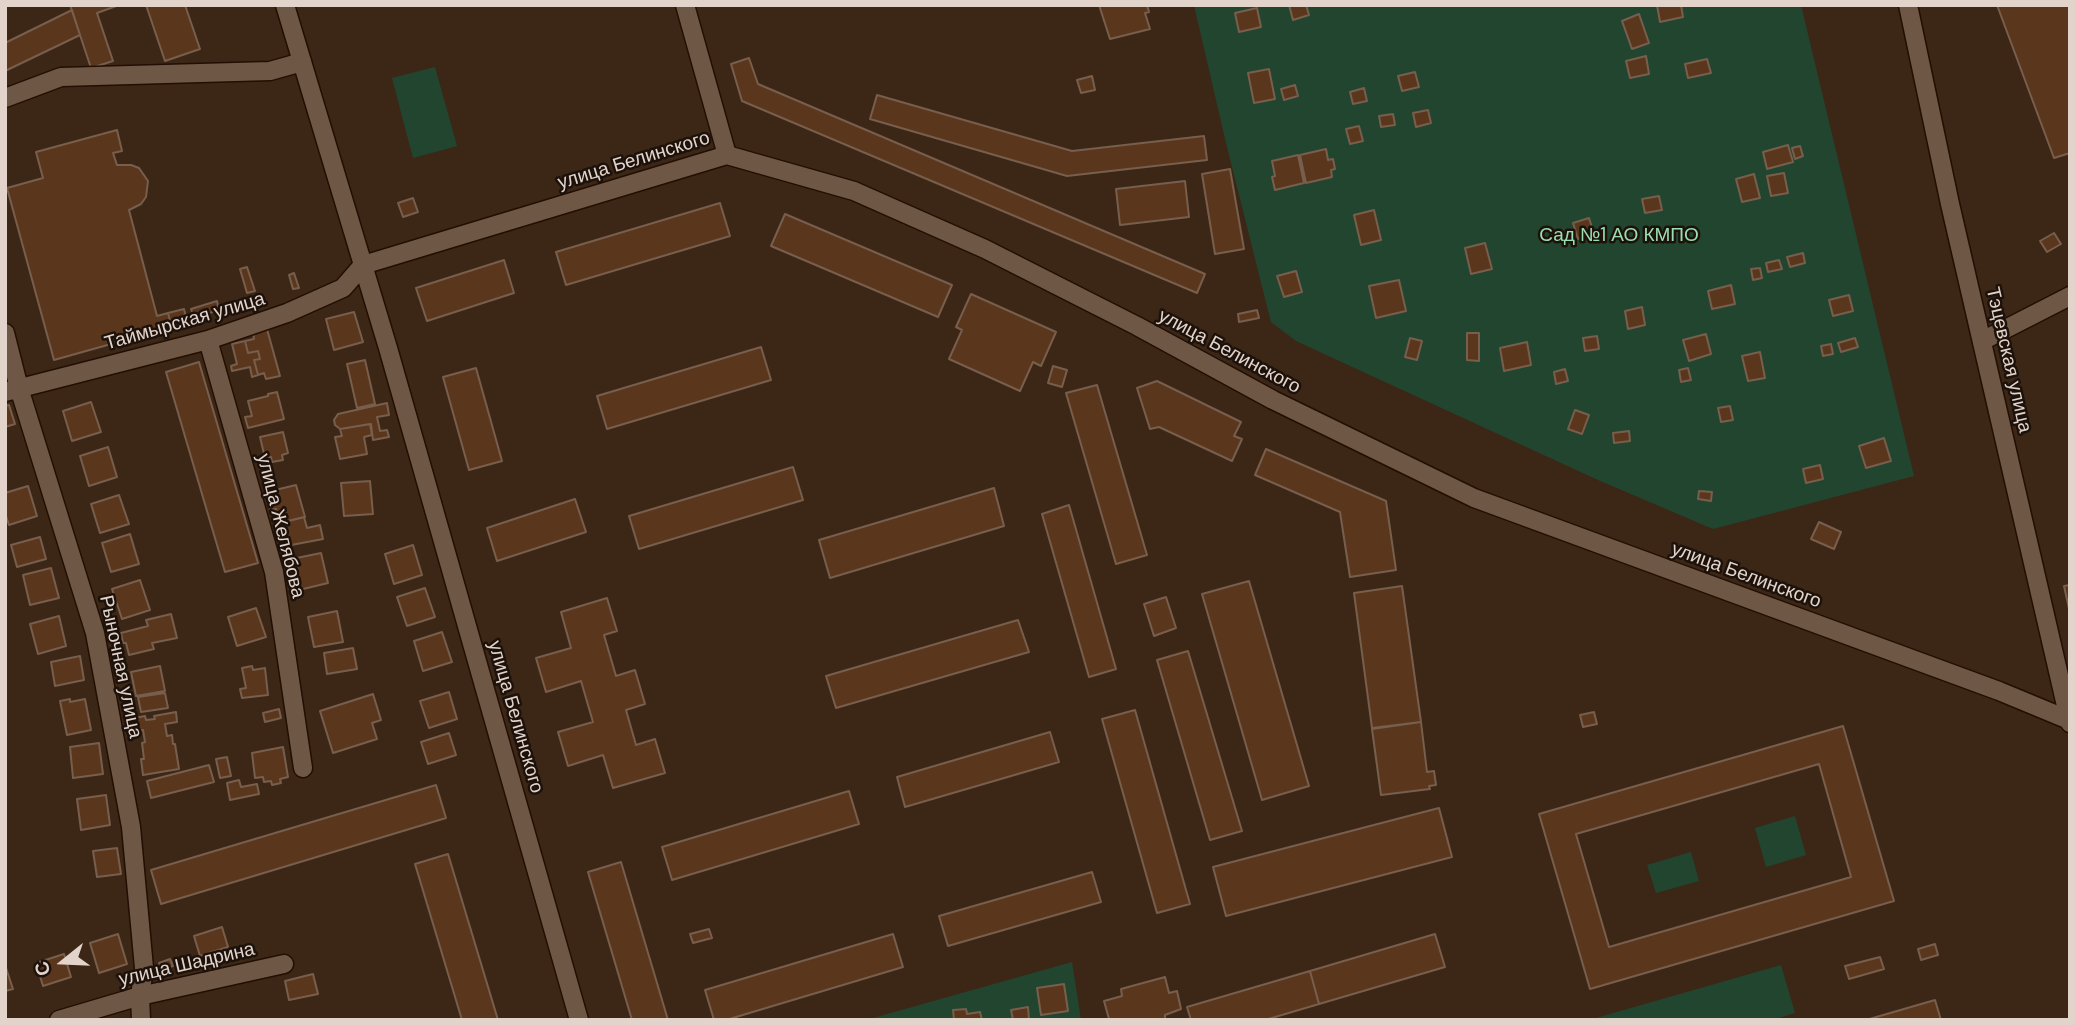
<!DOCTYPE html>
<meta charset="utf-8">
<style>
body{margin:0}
#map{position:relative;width:2075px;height:1025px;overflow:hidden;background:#3c2717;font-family:"DM Sans",sans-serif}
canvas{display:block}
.frame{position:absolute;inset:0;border:7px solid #e3d4cb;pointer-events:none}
.north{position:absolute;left:28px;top:927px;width:70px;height:70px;-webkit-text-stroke:5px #1c120b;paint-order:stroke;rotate:252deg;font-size:19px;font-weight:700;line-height:28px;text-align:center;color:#e3d4cb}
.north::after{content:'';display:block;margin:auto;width:24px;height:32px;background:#e3d4cb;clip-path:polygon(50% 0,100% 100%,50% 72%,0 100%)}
</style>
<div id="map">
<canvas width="2075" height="1025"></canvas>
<div class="frame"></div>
<div class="north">С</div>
</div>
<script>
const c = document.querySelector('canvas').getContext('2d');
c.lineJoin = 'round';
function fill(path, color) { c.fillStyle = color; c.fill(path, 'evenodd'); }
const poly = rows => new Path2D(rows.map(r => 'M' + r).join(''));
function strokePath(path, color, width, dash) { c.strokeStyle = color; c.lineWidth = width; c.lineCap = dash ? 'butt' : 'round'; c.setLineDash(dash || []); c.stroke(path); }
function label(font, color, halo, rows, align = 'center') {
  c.font = font + ' "DM Sans",sans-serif'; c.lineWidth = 5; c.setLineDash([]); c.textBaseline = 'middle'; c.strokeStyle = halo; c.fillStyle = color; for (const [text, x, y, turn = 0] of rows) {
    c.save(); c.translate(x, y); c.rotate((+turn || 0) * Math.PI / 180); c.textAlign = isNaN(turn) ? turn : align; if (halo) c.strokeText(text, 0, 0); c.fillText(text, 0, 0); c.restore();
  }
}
const green = poly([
 [1194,5,1801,5,1914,476,1713,529,1598,480,1296,341,1271,322,1226,143],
 [435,67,457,146,413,158,392,78],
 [1795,816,1806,855,1766,867,1755,828],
 [1691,852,1699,881,1656,893,1647,865],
 [1072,962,1081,1020,866,1020],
 [1781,965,1795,1013,1772,1020,1589,1020]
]);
const building = poly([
 [70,5,119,5,97,13,113,61,91,68,70,5],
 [146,5,185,5,200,49,165,61,146,5],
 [1099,5,1147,5,1149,12,1145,13,1150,29,1110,39,1099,5],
 [1289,5,1306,5,1309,15,1293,20,1289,5],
 [1657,5,1681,5,1683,17,1660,22,1657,5],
 [1997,5,2070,5,2070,153,2054,158,1997,5],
 [1257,8,1261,27,1239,32,1235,13,1257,8],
 [72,10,80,35,5,71,5,43,72,10],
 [1639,14,1649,43,1632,49,1622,21,1639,14],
 [1646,56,1649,74,1630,78,1626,61,1646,56],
 [749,58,758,84,1205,274,1197,293,742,101,731,64,749,58],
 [1707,59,1711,73,1688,78,1685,64,1707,59],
 [1269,69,1275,99,1254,103,1248,73,1269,69],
 [1415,72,1419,87,1402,91,1398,76,1415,72],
 [1092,76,1095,90,1081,93,1077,80,1092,76],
 [1295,85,1298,96,1284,100,1281,89,1295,85],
 [1364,88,1367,101,1353,104,1350,92,1364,88],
 [877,95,1072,151,1204,136,1207,160,1067,176,870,119,877,95],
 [1428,110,1431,123,1416,127,1413,113,1428,110],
 [1393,114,1395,125,1381,127,1379,116,1393,114],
 [1359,126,1363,141,1350,144,1346,129,1359,126],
 [117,130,122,151,113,153,117,165,131,165,139,168,148,181,146,197,141,204,129,210,157,316,168,313,171,325,161,328,161,330,54,360,7,188,43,178,36,152,117,130],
 [1788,145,1793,162,1767,169,1763,152,1788,145],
 [1800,146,1803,156,1795,159,1792,148,1800,146],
 [1326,149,1328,160,1333,159,1335,169,1331,170,1332,177,1306,183,1300,155,1326,149],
 [1298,155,1304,183,1275,190,1272,177,1275,176,1272,161,1298,155],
 [1230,169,1244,249,1215,254,1202,174,1230,169],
 [1784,173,1788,193,1771,196,1767,176,1784,173],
 [1754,174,1760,198,1742,202,1736,179,1754,174],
 [1185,181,1189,217,1120,225,1116,189,1185,181],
 [1659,196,1662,210,1645,213,1642,199,1659,196],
 [413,198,418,212,403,217,398,203,413,198],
 [720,203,730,236,566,285,556,252,720,203],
 [1374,210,1381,240,1361,245,1354,215,1374,210],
 [785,214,952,285,938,317,771,246,785,214],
 [1589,218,1594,234,1578,239,1573,223,1589,218],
 [2054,233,2061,244,2047,252,2040,241,2054,233],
 [1485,243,1492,269,1471,274,1465,248,1485,243],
 [1803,253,1805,263,1790,267,1787,257,1803,253],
 [504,260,514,293,427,321,416,288,504,260],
 [1779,260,1782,269,1768,272,1766,263,1779,260],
 [247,267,255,291,247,293,240,269,247,267],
 [1760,268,1762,278,1753,280,1751,269,1760,268],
 [1296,271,1302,292,1284,297,1277,276,1296,271],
 [294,273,299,288,293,289,289,275,294,273],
 [1399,280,1406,311,1376,318,1369,286,1399,280],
 [1731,285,1735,304,1712,309,1708,291,1731,285],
 [971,294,1056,332,1041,366,1033,362,1020,391,949,359,962,330,956,327,971,294],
 [1849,295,1853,311,1833,316,1829,300,1849,295],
 [217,301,219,310,194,318,191,309,217,301],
 [1642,307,1645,325,1628,329,1625,311,1642,307],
 [184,309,187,321,171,325,168,313,184,309],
 [1257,310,1259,318,1239,322,1238,314,1257,310],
 [354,312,363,342,334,350,326,319,354,312],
 [267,329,280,376,266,379,264,373,258,375,254,360,260,359,258,351,248,353,245,341,254,339,253,332,267,329],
 [1467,333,1479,333,1479,361,1467,360,1467,333],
 [1706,334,1711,354,1689,361,1683,340,1706,334],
 [1597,336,1599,349,1585,351,1583,338,1597,336],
 [1410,338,1422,341,1417,360,1405,357,1410,338],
 [1855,338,1858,347,1841,352,1838,343,1855,338],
 [245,341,248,353,258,351,260,359,254,360,258,375,252,377,250,367,232,371,231,366,237,364,232,344,245,341],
 [1527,342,1531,365,1504,371,1500,348,1527,342],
 [1831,344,1833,354,1823,356,1821,346,1831,344],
 [761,347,771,380,607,429,597,396,761,347],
 [1760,352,1765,378,1748,381,1742,356,1760,352],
 [365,360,375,404,357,408,347,364,365,360],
 [199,362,258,563,225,572,166,372,199,362],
 [1053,366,1067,370,1062,387,1048,383,1053,366],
 [476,368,502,461,469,470,443,377,476,368],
 [1688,368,1691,380,1681,382,1679,370,1688,368],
 [1565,369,1568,381,1556,384,1554,372,1565,369],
 [1157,381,1241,422,1234,436,1242,439,1232,461,1159,427,1150,429,1137,388,1157,381],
 [1097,385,1147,555,1116,564,1066,393,1097,385],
 [277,392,284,419,248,428,245,417,252,416,248,401,268,396,268,394,277,392],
 [91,402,101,432,72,441,63,411,91,402],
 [387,403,389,415,377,417,380,431,387,430,389,437,373,440,371,424,340,429,335,425,334,420,338,414,387,403],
 [9,405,15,424,5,427,5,406,9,405],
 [1730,406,1733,420,1721,422,1718,408,1730,406],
 [1575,410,1589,415,1582,434,1568,429,1575,410],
 [370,424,372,435,364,437,367,454,340,459,335,437,342,436,340,429,370,424],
 [1629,431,1630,441,1614,443,1613,433,1629,431],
 [283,432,288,453,282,455,283,460,272,462,271,457,265,458,260,437,283,432],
 [1884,438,1891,461,1866,468,1859,446,1884,438],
 [108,447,117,477,89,486,80,456,108,447],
 [1266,449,1386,501,1396,570,1350,577,1340,512,1255,475,1266,449],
 [1820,465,1823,479,1806,483,1803,469,1820,465],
 [793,467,803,500,639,549,629,516,793,467],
 [370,481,373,514,344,516,341,483,370,481],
 [296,485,305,517,280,523,276,509,270,510,269,504,274,503,271,491,296,485],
 [28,486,37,516,9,525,5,513,5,493,28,486],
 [994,488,1004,526,830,578,819,540,994,488],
 [1699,491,1712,492,1711,501,1698,499,1699,491],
 [119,495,129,524,100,533,91,504,119,495],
 [575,499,586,532,497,561,487,528,575,499],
 [1069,505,1116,669,1089,677,1042,514,1069,505],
 [304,517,307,528,320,525,323,539,286,546,280,523,304,517],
 [1819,522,1841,532,1834,549,1811,539,1819,522],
 [130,534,139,564,111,572,102,543,130,534],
 [40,537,46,559,17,567,11,545,40,537],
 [413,545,422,575,394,584,385,554,413,545],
 [321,553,328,583,299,590,292,559,321,553],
 [51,568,59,598,30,605,23,575,51,568],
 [140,580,150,610,122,619,112,589,140,580],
 [1249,581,1309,786,1262,800,1202,594,1249,581],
 [2070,585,2070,613,2064,586,2070,585],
 [1402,586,1421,722,1372,728,1354,593,1402,586],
 [425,588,435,617,407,626,397,597,425,588],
 [1166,597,1176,628,1154,636,1144,604,1166,597],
 [607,598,617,631,604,635,616,676,635,670,645,704,626,710,636,745,655,739,665,773,613,788,603,755,568,766,558,732,593,722,581,681,546,692,536,658,571,648,561,612,607,598],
 [256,608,266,637,237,646,228,617,256,608],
 [337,611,343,642,314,647,308,617,337,611],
 [171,614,177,638,152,643,154,649,129,655,126,643,123,643,121,633,148,626,146,620,171,614],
 [59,616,66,646,38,654,30,624,59,616],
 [1018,620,1029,652,836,708,826,676,1018,620],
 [442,632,452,662,423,671,414,641,442,632],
 [353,648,357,669,327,674,324,653,353,648],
 [1188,651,1242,831,1210,840,1157,660,1188,651],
 [80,656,84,680,55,686,51,662,80,656],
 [160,666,165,691,136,696,131,672,160,666],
 [252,666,253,670,265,668,268,695,242,698,240,689,246,688,242,668,252,666],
 [449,692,457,719,429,728,420,701,449,692],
 [165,693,168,708,141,712,138,697,165,693],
 [373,694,381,720,372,723,377,739,333,753,320,711,373,694],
 [70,699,70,702,85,699,91,730,67,735,60,701,70,699],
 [279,709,281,718,265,722,263,713,279,709],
 [1135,710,1190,904,1157,913,1102,719,1135,710],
 [176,712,177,722,165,724,167,736,172,735,173,744,175,744,179,769,143,775,141,759,144,759,142,743,145,742,143,730,137,731,135,718,145,716,146,720,155,719,154,716,176,712],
 [1594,712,1597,724,1583,727,1580,715,1594,712],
 [1421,722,1427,772,1434,771,1436,785,1429,786,1430,789,1381,795,1372,729,1421,722],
 [1843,726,1894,901,1590,989,1539,814,1843,726],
 [1819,764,1851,877,1609,947,1576,834,1819,764],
 [1050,732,1059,762,905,807,897,777,1050,732],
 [449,733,456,755,428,764,421,742,449,733],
 [99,743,103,774,73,778,70,747,99,743],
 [283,747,288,777,280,779,281,783,272,785,271,781,264,782,263,777,255,778,252,753,283,747],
 [227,757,231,776,220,778,216,759,227,757],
 [209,765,214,782,151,798,147,781,209,765],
 [239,780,241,787,257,784,259,794,230,800,227,783,239,780],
 [436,785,446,818,161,904,151,870,436,785],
 [849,791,859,824,672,880,662,847,849,791],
 [106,795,110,825,81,830,77,799,106,795],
 [1439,808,1452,857,1226,916,1213,867,1439,808],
 [117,848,121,874,97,877,93,851,117,848],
 [448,854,498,1020,462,1020,415,864,448,854],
 [621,862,668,1020,632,1020,588,872,621,862],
 [1092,872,1101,902,948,946,939,916,1092,872],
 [222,927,228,947,200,956,194,936,222,927],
 [709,929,712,938,693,943,690,934,709,929],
 [118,934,127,964,99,973,90,943,118,934],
 [893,934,903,967,726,1020,714,1020,705,990,893,934],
 [1435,934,1445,967,1319,1004,1310,971,1435,934],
 [1935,944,1938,955,1921,960,1918,949,1935,944],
 [64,954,71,977,43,986,36,963,64,954],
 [1880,957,1884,969,1849,979,1845,966,1880,957],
 [170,959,173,966,161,970,159,963,170,959],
 [5,965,13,989,5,991,5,965],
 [1310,971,1319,1004,1265,1020,1191,1020,1187,1007,1310,971],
 [313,974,318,994,289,1000,285,981,313,974],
 [1165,977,1169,993,1177,991,1181,1009,1165,1015,1165,1020,1109,1019,1104,1001,1122,996,1121,989,1165,977],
 [1064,984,1068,1011,1041,1015,1037,988,1064,984],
 [1935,1000,1941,1020,1866,1020,1935,1000],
 [1028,1007,1029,1020,1013,1020,1011,1010,1028,1007],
 [966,1009,967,1014,980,1012,982,1020,954,1020,953,1010,966,1009]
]);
const street = poly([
 [685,5,727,155],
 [5,98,61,77,270,71,302,62],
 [363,265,388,348,579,1020],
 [5,333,19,388,95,633,131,827,144,968,140,996,141,1020],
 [208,340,274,572,303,768],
 [1982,341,2070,296],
 [5,392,208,340,287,313,343,288,363,265],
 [59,1020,140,996,284,964]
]);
const secondary = poly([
 [285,5,363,265,727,155,854,191,985,249,1137,326,1273,400,1474,498,1999,691,2069,720],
 [1908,5,1950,204,2070,723]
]);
const streetNames = [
 ["улица Белинского",634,161,-17],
 ["Таймырская улица",185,322,-16],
 ["улица Белинского",1229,352,28],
 ["Тэцевская улица",2008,360,77],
 ["улица Желябова",280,526,76],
 ["улица Белинского",1746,576,20],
 ["Рыночная улица",120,667,78],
 ["улица Белинского",515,717,74],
 ["улица Шадрина",187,965,-13]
];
const parkNames = [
 ["Сад №1 АО КМПО",1619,236]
];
fill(green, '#224530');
fill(building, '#5a371c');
strokePath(building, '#775e4d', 2);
strokePath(street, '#220f02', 21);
strokePath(secondary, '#220f02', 21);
strokePath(street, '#6f5746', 18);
strokePath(secondary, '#6f5746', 18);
label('19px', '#e3d4cb', '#1c120b', streetNames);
label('19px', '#9adfb2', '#1c120b', parkNames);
</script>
